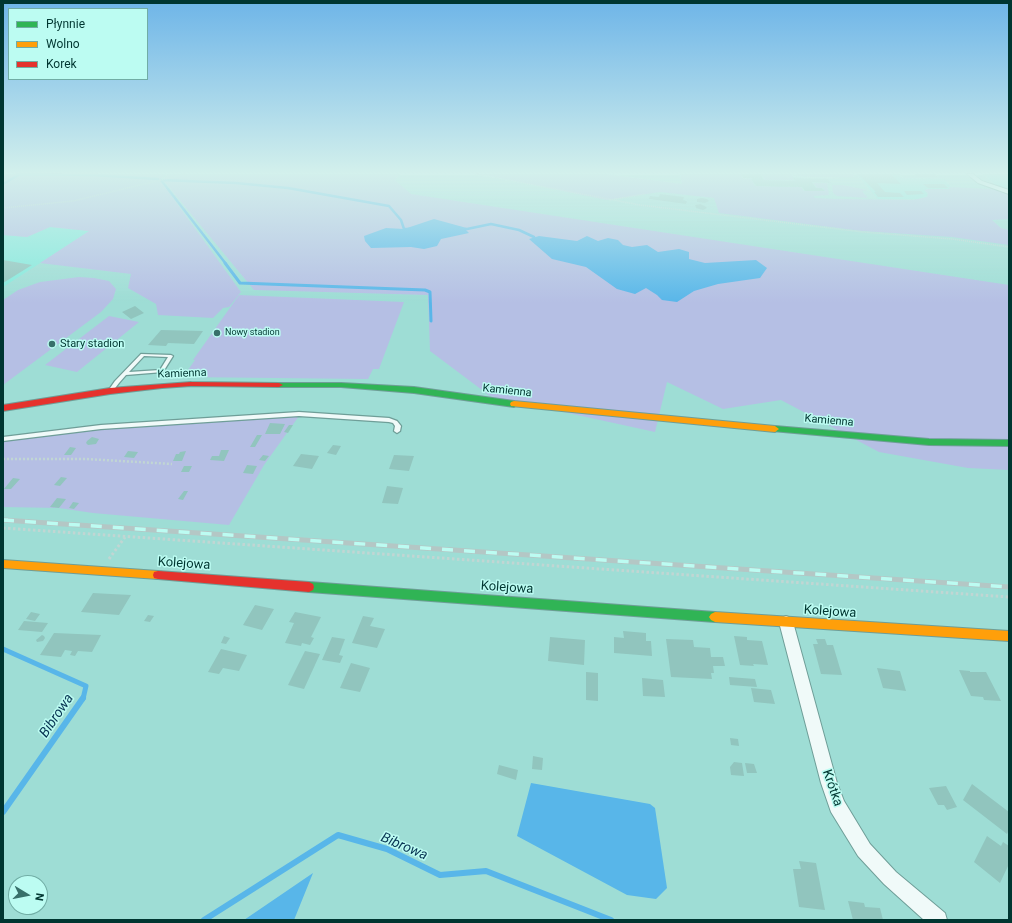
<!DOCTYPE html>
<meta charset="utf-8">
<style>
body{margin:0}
#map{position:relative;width:1012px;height:923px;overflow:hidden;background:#9eddd5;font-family:Roboto,sans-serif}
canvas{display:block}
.frame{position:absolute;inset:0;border:4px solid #003631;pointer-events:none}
.legend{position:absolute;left:8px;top:8px;width:140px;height:72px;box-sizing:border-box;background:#bcfcf2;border:1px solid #71ada5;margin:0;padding:5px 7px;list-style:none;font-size:12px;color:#003631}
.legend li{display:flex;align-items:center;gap:8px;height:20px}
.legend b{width:20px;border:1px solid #71ada5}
.north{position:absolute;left:8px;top:875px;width:40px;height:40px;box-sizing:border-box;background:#bcfcf2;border:1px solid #71ada5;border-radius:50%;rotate:100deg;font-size:11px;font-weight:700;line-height:16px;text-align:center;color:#003631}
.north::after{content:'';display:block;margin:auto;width:14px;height:18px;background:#37706a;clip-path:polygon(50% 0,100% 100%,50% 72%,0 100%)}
</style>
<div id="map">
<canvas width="1012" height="923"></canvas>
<div class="frame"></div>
<ul class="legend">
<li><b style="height:5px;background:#30b455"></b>Płynnie</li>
<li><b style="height:5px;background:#ff9f0a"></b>Wolno</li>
<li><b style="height:5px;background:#e5322d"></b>Korek</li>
</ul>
<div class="north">N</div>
</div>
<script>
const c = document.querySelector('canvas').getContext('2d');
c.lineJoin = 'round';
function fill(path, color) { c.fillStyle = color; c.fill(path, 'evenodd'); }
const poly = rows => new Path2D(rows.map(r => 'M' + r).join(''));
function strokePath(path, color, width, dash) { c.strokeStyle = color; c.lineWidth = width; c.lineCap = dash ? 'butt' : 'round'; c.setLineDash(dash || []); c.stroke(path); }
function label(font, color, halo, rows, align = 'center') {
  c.font = font + ' Roboto,sans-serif'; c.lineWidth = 3; c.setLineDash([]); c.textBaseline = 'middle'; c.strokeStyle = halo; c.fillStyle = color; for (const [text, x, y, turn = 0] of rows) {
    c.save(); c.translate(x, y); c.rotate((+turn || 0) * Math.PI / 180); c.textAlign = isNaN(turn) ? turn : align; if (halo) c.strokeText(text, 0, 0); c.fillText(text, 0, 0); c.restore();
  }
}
const built = poly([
 [856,174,898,174,903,178,944,179,951,187,948,187,951,189,925,190,928,196,918,199,878,199],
 [983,174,1009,174,1009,189,996,185],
 [50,227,90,231,3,287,3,235,27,237]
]);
const green = poly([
 [3,174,166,174,160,180,241,292,229,307,223,308,213,318,158,315,156,304,128,288,131,274,40,263,89,231,50,227,27,237,3,235],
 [168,174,400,174,395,180,411,194,1009,285,1009,470,968,468,879,452,781,400,723,409,667,382,655,432,490,396,430,351,428,295,254,290,163,180],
 [480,174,606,174,682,184,680,174,740,174,743,178,751,179,755,186,801,187,804,191,825,191,823,188,817,188,813,183,827,183,829,195,813,196,815,198,835,199,913,200,927,197,928,193,924,190,929,189,950,189,948,187,992,189,1009,194,1009,219,992,220,1001,228,1009,230,1009,245,952,237,862,231,719,213,714,198,660,192,607,200],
 [761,174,792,174,794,180,765,180],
 [795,174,853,174,854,175,853,177,811,177,799,176],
 [832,185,843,185,867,190,862,191,868,198,837,196,833,193],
 [79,277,94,278,109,281,116,289,113,299,101,312,3,385,3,300,18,290,40,282],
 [239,295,404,302,379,369,373,369,368,379,183,377,195,360,193,360],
 [109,316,139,322,77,372,45,365],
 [299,416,264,465,229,525,93,513,59,508,3,507,3,441,97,430,177,423]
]);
const water = poly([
 [434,219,463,227,469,233,441,239,437,246,424,249,411,247,371,248,365,241,364,236,386,228,404,229],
 [539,236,577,241,587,236,598,241,608,238,618,240,623,245,632,247,647,245,658,252,679,249,689,252,689,259,705,263,756,260,767,268,760,278,718,284,694,291,677,302,662,300,657,295,646,288,635,294,617,289,586,267,552,259,529,239],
 [531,783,650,804,655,808,667,888,656,899,627,895,517,836],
 [313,873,294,920,244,920]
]);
const streamFar3 = poly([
 [17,174,94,175,158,179],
 [161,180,236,183,288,188,389,206,401,220,404,229,409,229],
 [161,180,226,264],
 [3,184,20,174],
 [460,228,467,229,491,224,519,230,534,237]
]);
const streamFar2 = poly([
 [225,263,240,283,425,290,430,292,431,321]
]);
const streamFar1 = poly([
 [3,649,86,686,83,699]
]);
const stream = poly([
 [3,812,83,698],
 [204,920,338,835,387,849,440,875,486,871,611,920]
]);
const building = poly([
 [741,174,760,174,764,180,795,181,793,178,828,179,831,183,812,182,816,188,822,188,825,191,805,191,802,187,756,186,751,178,743,178],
 [858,174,891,174,901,184,877,183,885,192,900,193,904,197,878,197,874,192,876,192],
 [915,174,934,174,938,177,918,177],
 [923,184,944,184,948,188,928,188],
 [904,191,921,191,924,194,907,195],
 [660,194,684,197,683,200,687,201,686,204,649,199,650,196,659,197],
 [702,198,707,199,709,201,705,203,697,202,697,199],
 [700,204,705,206,707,208,703,210,696,208,695,205],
 [3,260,32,265,3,283],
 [135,306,144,313,131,319,122,312],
 [161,330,203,331,194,344,168,343,166,346,148,345],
 [270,423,285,424,280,434,265,434],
 [289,425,293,425,288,433,284,432],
 [257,435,262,435,255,447,250,447],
 [92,437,99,439,96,444,88,445,86,443,87,441],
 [333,445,341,446,336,455,327,453],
 [70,447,76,448,71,455,64,455],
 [221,450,229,450,224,461,210,460,212,456,219,456],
 [128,451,138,452,134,458,124,457],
 [186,451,182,461,173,461,176,454,179,454,180,452],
 [301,454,319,456,312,469,293,466],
 [263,455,269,456,265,461,259,460],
 [394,455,414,456,409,471,389,469],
 [247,465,257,466,253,474,243,473],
 [184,466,192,466,189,472,181,472],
 [61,477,67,478,60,486,54,485],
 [13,478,20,479,11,489,4,489],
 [387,486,403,488,398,504,382,503],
 [184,491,188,491,183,500,178,499],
 [57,498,66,499,59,508,50,507],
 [73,502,79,503,74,509,69,508],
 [93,593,111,594,131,595,119,615,81,612],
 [255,605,274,609,262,630,243,625],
 [31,612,40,614,35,621,26,619],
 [295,612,321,617,311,637,314,638,310,645,302,643,301,646,285,643,294,623,289,622],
 [148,615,154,616,150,622,144,621],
 [363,616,374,618,370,626,385,629,377,648,352,643],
 [24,621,48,623,42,632,18,630],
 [623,631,646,633,646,641,651,641,652,656,614,653,614,637,624,638],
 [54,633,101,635,92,652,78,651,75,656,70,655,72,651,65,650,61,657,40,655],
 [42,635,44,636,45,638,43,641,37,642,36,640],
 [224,636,230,638,226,644,221,643],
 [734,636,747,637,747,640,762,641,768,665,753,664,754,666,740,665],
 [332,637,345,639,339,655,343,656,340,663,322,660],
 [550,637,585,640,584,665,548,661],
 [666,639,693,640,694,647,710,648,711,657,723,657,725,666,713,666,714,673,711,673,712,679,671,677],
 [816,639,825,639,827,645,833,645,842,675,821,674,813,644,818,644],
 [221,649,247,655,239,671,223,668,219,674,208,672],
 [305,651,320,654,304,689,288,685],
 [351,663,370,668,360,692,340,688],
 [877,668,900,671,906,691,883,688],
 [959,670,970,671,970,672,986,672,1001,701,984,700,983,697,971,696],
 [586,672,598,673,598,701,586,700],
 [729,677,755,679,757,687,730,685],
 [642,678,663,680,665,697,643,696],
 [751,688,771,690,775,704,754,702],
 [730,738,738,739,739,746,731,745],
 [533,756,543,758,542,770,532,769],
 [734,762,742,763,744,776,731,775,730,767],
 [745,763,754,764,757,773,747,773],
 [499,765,518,770,516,780,497,774],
 [972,784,1009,812,1009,830,1007,834,963,800],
 [946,786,957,807,947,810,944,805,938,805,929,788],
 [987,836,1001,846,1003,842,1009,846,1009,864,1000,883,974,862],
 [799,861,816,863,825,910,799,907,793,869,801,869],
 [848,901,864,903,865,907,880,908,883,920,853,920]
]);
const pathFar2 = poly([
 [476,174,640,205,863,232,952,239,1009,247],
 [785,174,788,178],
 [793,174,795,177,839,178],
 [610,200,645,194],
 [3,208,73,201,186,174]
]);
const pathFar1 = poly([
 [3,459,86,459,172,464]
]);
const path = poly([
 [3,528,1009,597],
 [109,559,125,537]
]);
const lane = poly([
 [141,354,171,355,173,356,163,372,126,375,119,383,112,392,108,392,108,391,115,381,141,354],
 [144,356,168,357,160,370,129,372,144,356],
 [299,412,389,418,397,421,401,426,400,431,397,433,394,431,395,426,393,423,389,422,299,416,101,429,3,441,3,437,101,425,299,412]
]);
const street = poly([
 [967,174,973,174,982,181,1009,190,1009,194,978,183,967,174],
 [786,616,791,618,793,622,837,783,844,801,870,844,896,872,945,913,947,920,924,920,884,884,858,856,831,812,821,783,779,622,781,618,786,616]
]);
const fast = poly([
 [276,383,341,383,414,387,514,401,518,404,514,407,414,393,341,387,279,387,275,385,276,383],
 [775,426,929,439,1009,440,1009,446,929,445,772,431,771,429,775,426],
 [309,582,715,612,719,614,721,617,719,620,715,622,309,592,305,590,304,587,305,584,309,582]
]);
const slow = poly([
 [514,401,775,426,779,429,775,432,511,406,510,404,511,402,514,401],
 [3,560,158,571,162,572,163,575,162,578,158,579,3,568,3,560],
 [715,612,1009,631,1009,641,715,622,711,620,709,617,711,614,715,612]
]);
const jam = poly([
 [191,382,279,383,283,385,279,387,191,386,162,388,110,394,3,411,3,405,110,388,191,382],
 [158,571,309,582,313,584,314,587,313,590,309,592,158,579,154,578,153,575,154,572,158,571]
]);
const railFar1 = poly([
 [3,520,8,520]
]);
const rail = poly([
 [3,520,1009,587]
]);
const markers = [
 [217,333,4,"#37706a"],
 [52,344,4,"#37706a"]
];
const farPoinames = [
 ["Nowy stadion",225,333]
];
const poiNames = [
 ["Stary stadion",60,344]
];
const streetNames = [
 ["Kamienna",182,374,-2],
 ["Kamienna",507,391,6],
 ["Kamienna",829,421,5]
];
const nearStreetnames = [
 ["Kolejowa",184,564,4],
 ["Kolejowa",507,588,4],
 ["Kolejowa",830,612,4],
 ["Krótka",832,788,71]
];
const nearWaternames = [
 ["Bibrowa",57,716,-56],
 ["Bibrowa",404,847,23]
];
fill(built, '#84e9dc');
fill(green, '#b5bfe4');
fill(water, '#58b6e9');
strokePath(streamFar3, '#58b6e9', 2.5);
strokePath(streamFar2, '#58b6e9', 3);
strokePath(streamFar1, '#58b6e9', 5);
strokePath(stream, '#58b6e9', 6);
fill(building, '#91c5be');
strokePath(lane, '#6f9e98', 2.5);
strokePath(street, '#6f9e98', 2);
strokePath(fast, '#6f9e98', 2);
strokePath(slow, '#6f9e98', 2);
strokePath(jam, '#6f9e98', 2);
strokePath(pathFar2, '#c1d6d3', 1.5, [1, 1]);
strokePath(pathFar1, '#c1d6d3', 2.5, [2, 2]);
strokePath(path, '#c1d6d3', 3, [2.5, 2.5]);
fill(lane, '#f0faf9');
fill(street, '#f0faf9');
fill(fast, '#30b455');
fill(slow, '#ff9f0a');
fill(jam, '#e5322d');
strokePath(railFar1, '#b4c7c5', 4.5);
strokePath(rail, '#b4c7c5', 5);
strokePath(railFar1, '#bcfcf2', 3, [9]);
strokePath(rail, '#bcfcf2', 3.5, [11]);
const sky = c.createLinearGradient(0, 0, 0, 303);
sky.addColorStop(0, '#6eb5e8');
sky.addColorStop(0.57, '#d3f0ec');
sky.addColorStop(1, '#d3f0ec00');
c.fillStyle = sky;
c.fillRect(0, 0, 1012, 303);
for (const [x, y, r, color] of markers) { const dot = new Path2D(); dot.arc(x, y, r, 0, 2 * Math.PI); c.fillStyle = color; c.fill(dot); strokePath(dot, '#bcfcf2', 1.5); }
label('9px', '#003631', '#bcfcf2', farPoinames, 'left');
label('11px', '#003631', '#bcfcf2', poiNames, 'left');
label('11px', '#003631', '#bcfcf2', streetNames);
label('13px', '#003631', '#bcfcf2', nearStreetnames);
label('italic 14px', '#083553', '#bcfcf2', nearWaternames);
</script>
